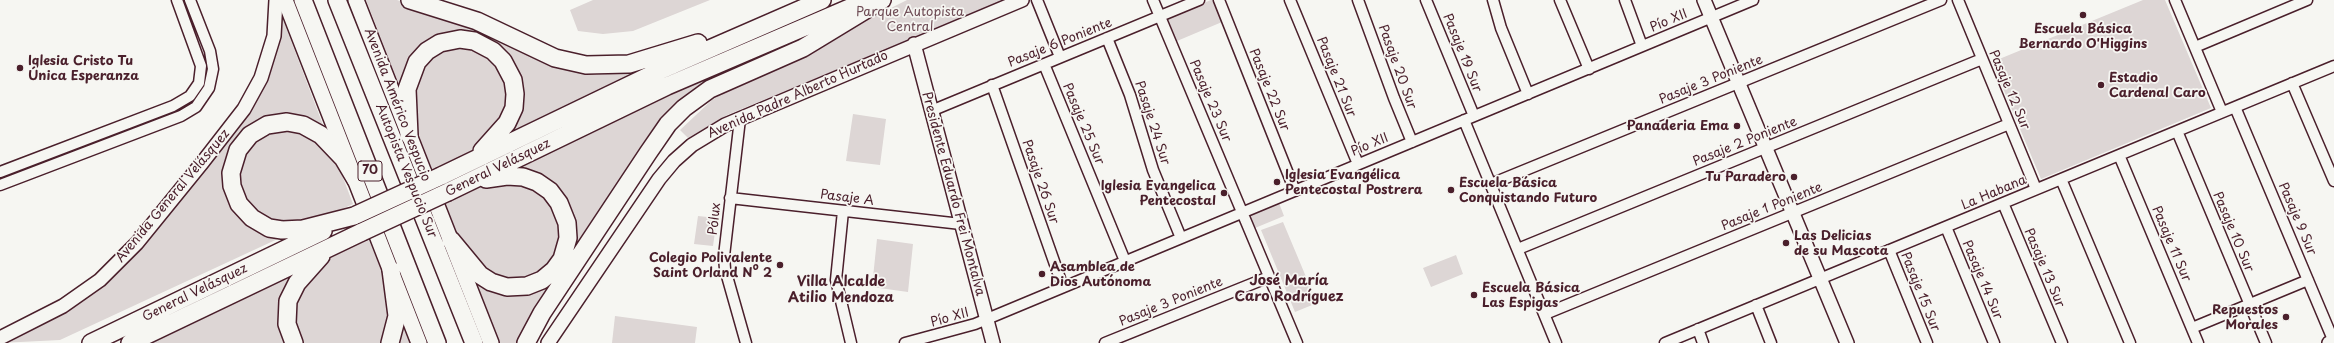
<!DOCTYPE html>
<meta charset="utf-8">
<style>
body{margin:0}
canvas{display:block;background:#f6f6f2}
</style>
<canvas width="2334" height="343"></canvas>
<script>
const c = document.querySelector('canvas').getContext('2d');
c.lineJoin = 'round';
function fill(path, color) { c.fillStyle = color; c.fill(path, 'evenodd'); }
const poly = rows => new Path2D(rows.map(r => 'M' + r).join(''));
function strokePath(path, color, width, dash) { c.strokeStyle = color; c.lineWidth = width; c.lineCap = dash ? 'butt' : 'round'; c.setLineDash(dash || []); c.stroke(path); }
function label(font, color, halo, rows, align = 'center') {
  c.font = font + ' "Playpen Sans",sans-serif'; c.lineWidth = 3.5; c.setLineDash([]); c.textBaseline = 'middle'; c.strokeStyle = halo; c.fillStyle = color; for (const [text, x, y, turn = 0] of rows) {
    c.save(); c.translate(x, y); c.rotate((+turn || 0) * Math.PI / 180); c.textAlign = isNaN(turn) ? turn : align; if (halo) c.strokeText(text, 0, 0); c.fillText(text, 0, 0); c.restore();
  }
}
const green = poly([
 [366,0,397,0,499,37,543,62,594,75,637,72,696,53,708,84,694,92,522,343,500,343],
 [593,0,710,0,633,31,603,34,578,31,570,10],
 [907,0,1005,0,727,115,688,138,680,130,712,100,738,85,798,60,855,26],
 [1211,0,1213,0,1222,22,1177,41,1167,18],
 [2143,0,2165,0,2211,108,2041,179,1992,62],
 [282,17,353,204,60,340,0,343,75,307,109,281,138,252,193,182,266,76,278,46],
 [853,114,886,119,880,165,846,161],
 [1279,203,1284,216,1255,228,1250,216],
 [698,216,717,218,713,246,694,244],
 [1283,222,1317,303,1295,312,1261,230],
 [368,238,411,343,152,343],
 [877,239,913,244,908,292,872,287],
 [1456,255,1463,274,1431,287,1423,268],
 [615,316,697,327,695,343,612,343]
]);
const street = poly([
 [1037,0,1060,57],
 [1153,0,1297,343],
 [1219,0,1295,191],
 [1290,0,1358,164],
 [1358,0,1394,98,1412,142],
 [1426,0,1474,116],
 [1493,0,1501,28,1528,94],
 [1560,0,1589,69],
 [1625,0,1642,46],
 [1958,0,2036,189],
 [2175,0,2222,112],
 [1107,38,1130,95,1153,170,1181,238],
 [2195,47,2307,0],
 [1044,64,1125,261],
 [2292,83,2334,181],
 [992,85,1063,287],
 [2235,107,2334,342],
 [931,111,1199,0],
 [740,119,724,256,725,269,746,343],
 [1464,120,1556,343],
 [2177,131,2266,343],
 [2119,155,2198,343],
 [0,172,173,106,190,96,199,83,201,66,177,0],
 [2061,179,2130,343],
 [1491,184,1941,0],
 [0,185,181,116,196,107,209,88,213,69,210,51,190,0],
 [730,198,961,224],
 [2003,203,2062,343],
 [843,211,836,280,851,343],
 [1946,227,1994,343],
 [1518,249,1982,59],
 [1889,250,1927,343],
 [1756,305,1771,343],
 [1545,314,2009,124],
 [2192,328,2308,280],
 [1698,329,1703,343],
 [905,343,975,324,1753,0],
 [1105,343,1269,277],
 [1665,343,2334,66]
]);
const secondary = poly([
 [1704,0,1847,343],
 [914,44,993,343],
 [0,338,63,306,100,280,137,243,202,163,244,109,261,78,274,36,276,0],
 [548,343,659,179,674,161,692,145,725,125,1022,0],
 [2329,343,2334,341]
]);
const primary = poly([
 [285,0,419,343],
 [356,0,491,343]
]);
const highway = poly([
 [303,0,437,343],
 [337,0,474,343],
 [410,0,477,21,555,58,586,65,629,64,698,43],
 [409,135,407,89,417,62,427,51,440,43,460,39,474,41,493,51,503,61,513,80,515,94,514,108,507,123,482,151],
 [441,176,659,71,822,0],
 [448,192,667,86,861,3],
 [354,216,303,229,282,230,269,228,252,218,239,204,232,186,231,173,238,150,250,135,267,125,287,122,303,125,321,135,343,158,356,180],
 [451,240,480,275,491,282,507,287,527,286,542,280,554,270,562,259,568,238,567,223,559,203,550,191,537,182,523,177,507,176,486,179],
 [91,343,323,231],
 [130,343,362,232],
 [294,343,287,324,288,301,297,283,321,256],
 [390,343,397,316,391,270],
 [526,343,542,313,648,153,668,124,684,108,710,89,803,48,882,0]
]);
const highwayBridge = poly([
 [356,215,441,176],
 [362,232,448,192]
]);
const markers = [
 [2083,15,4,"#4a1f2b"],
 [20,68,4,"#4a1f2b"],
 [2101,85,4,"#4a1f2b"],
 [1737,126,4,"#4a1f2b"],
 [1794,177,4,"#4a1f2b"],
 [1277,182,4,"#4a1f2b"],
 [1451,190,4,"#4a1f2b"],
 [1224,193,4,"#4a1f2b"],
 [1786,243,4,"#4a1f2b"],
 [780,265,4,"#4a1f2b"],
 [1042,274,4,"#4a1f2b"],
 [1474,295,4,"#4a1f2b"],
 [2286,317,4,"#4a1f2b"]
];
const shields = [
 [370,171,24]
];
const shieldNames = [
 ["70",370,171]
];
const parkNames = [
 ["Parque Autopista",910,12],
 ["Central",910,27]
];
const streetNames = [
 ["Pío XII",1669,21,-23],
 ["Pasaje 6 Poniente",1060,43,-22],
 ["Pasaje 19 Sur",1462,53,68],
 ["Pasaje 20 Sur",1397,67,70],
 ["Pasaje 21 Sur",1336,77,68],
 ["Pasaje 3 Poniente",1711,80,-22],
 ["Pasaje 22 Sur",1269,90,68],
 ["Pasaje 12 Sur",2009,90,67],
 ["Avenida Padre Alberto Hurtado",798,95,-24],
 ["Pasaje 23 Sur",1210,101,67],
 ["Avenida Américo Vespucio",397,105,69],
 ["Pasaje 24 Sur",1152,123,72],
 ["Pasaje 25 Sur",1083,124,67],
 ["Pasaje 2 Poniente",1745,142,-22],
 ["Pío XII",1370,145,-23],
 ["General Velásquez",498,168,-26],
 ["Autopista Vespucio Sur",406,171,68],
 ["Pasaje 26 Sur",1040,182,71],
 ["La Habana",1994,193,-23],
 ["Presidente Eduardo Frei Montalva",953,194,75],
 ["Avenida General Velásquez",173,196,-50],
 ["Pasaje A",847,198,7],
 ["Pasaje 1 Poniente",1772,207,-22],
 ["Pólux",715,219,-84],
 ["Pasaje 9 Sur",2297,219,67],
 ["Pasaje 10 Sur",2233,232,67],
 ["Pasaje 11 Sur",2171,244,67],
 ["Pasaje 13 Sur",2044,268,67],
 ["Pasaje 14 Sur",1982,280,67],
 ["Pasaje 15 Sur",1920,292,68],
 ["General Velásquez",195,293,-26],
 ["Pasaje 3 Poniente",1171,302,-22],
 ["Pío XII",950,318,-16]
];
const poiNames = [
 ["Escuela Básica",2083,29,"center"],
 ["Bernardo O'Higgins",2083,44,"center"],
 ["Iglesia Cristo Tu",28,61],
 ["Única Esperanza",28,76],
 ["Estadio",2109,78],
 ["Cardenal Caro",2109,93],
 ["Panaderia Ema",1729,126,"right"],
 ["Iglesia Evangélica",1285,175],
 ["Pentecostal Postrera",1285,190],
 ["Tu Paradero",1786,177,"right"],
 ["Escuela Básica",1459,183],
 ["Conquistando Futuro",1459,198],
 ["Iglesia Evangelica",1216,186,"right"],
 ["Pentecostal",1216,201,"right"],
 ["Las Delicias",1794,236],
 ["de su Mascota",1794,251],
 ["Colegio Polivalente",772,258,"right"],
 ["Saint Orland Nº 2",772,273,"right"],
 ["Asamblea de",1050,267],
 ["Dios Autónoma",1050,282],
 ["Escuela Básica",1482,288],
 ["Las Espigas",1482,303],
 ["Repuestos",2278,310,"right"],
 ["Morales",2278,325,"right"]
];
const neighbourhoodNames = [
 ["José María",1289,281],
 ["Caro Rodríguez",1289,297],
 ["Villa Alcalde",841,282],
 ["Atilio Mendoza",841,298]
];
fill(green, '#ddd6d5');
strokePath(street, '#4a1f2b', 13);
strokePath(secondary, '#4a1f2b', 16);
strokePath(primary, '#4a1f2b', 18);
strokePath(highway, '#4a1f2b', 20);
strokePath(street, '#f6f6f2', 10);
strokePath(secondary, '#f6f6f2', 13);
strokePath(primary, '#f6f6f2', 15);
strokePath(highway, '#f6f6f2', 17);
strokePath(highwayBridge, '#4a1f2b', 20, []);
strokePath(highwayBridge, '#f6f6f2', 17);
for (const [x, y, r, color] of markers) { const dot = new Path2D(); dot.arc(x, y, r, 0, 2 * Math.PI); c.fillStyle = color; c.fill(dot); strokePath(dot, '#f6f6f2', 1.5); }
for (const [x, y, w] of shields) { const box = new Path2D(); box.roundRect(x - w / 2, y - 10, w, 20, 3); c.fillStyle = '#f6f6f2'; c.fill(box); strokePath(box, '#4a1f2b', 1); }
label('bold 12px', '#4a1f2b', null, shieldNames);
label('13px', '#6f4d56', '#f6f6f2', parkNames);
label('13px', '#4a1f2b', '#f6f6f2', streetNames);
label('bold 13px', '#4a1f2b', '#f6f6f2', poiNames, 'left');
label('bold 14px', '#4a1f2b', '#f6f6f2', neighbourhoodNames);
</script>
